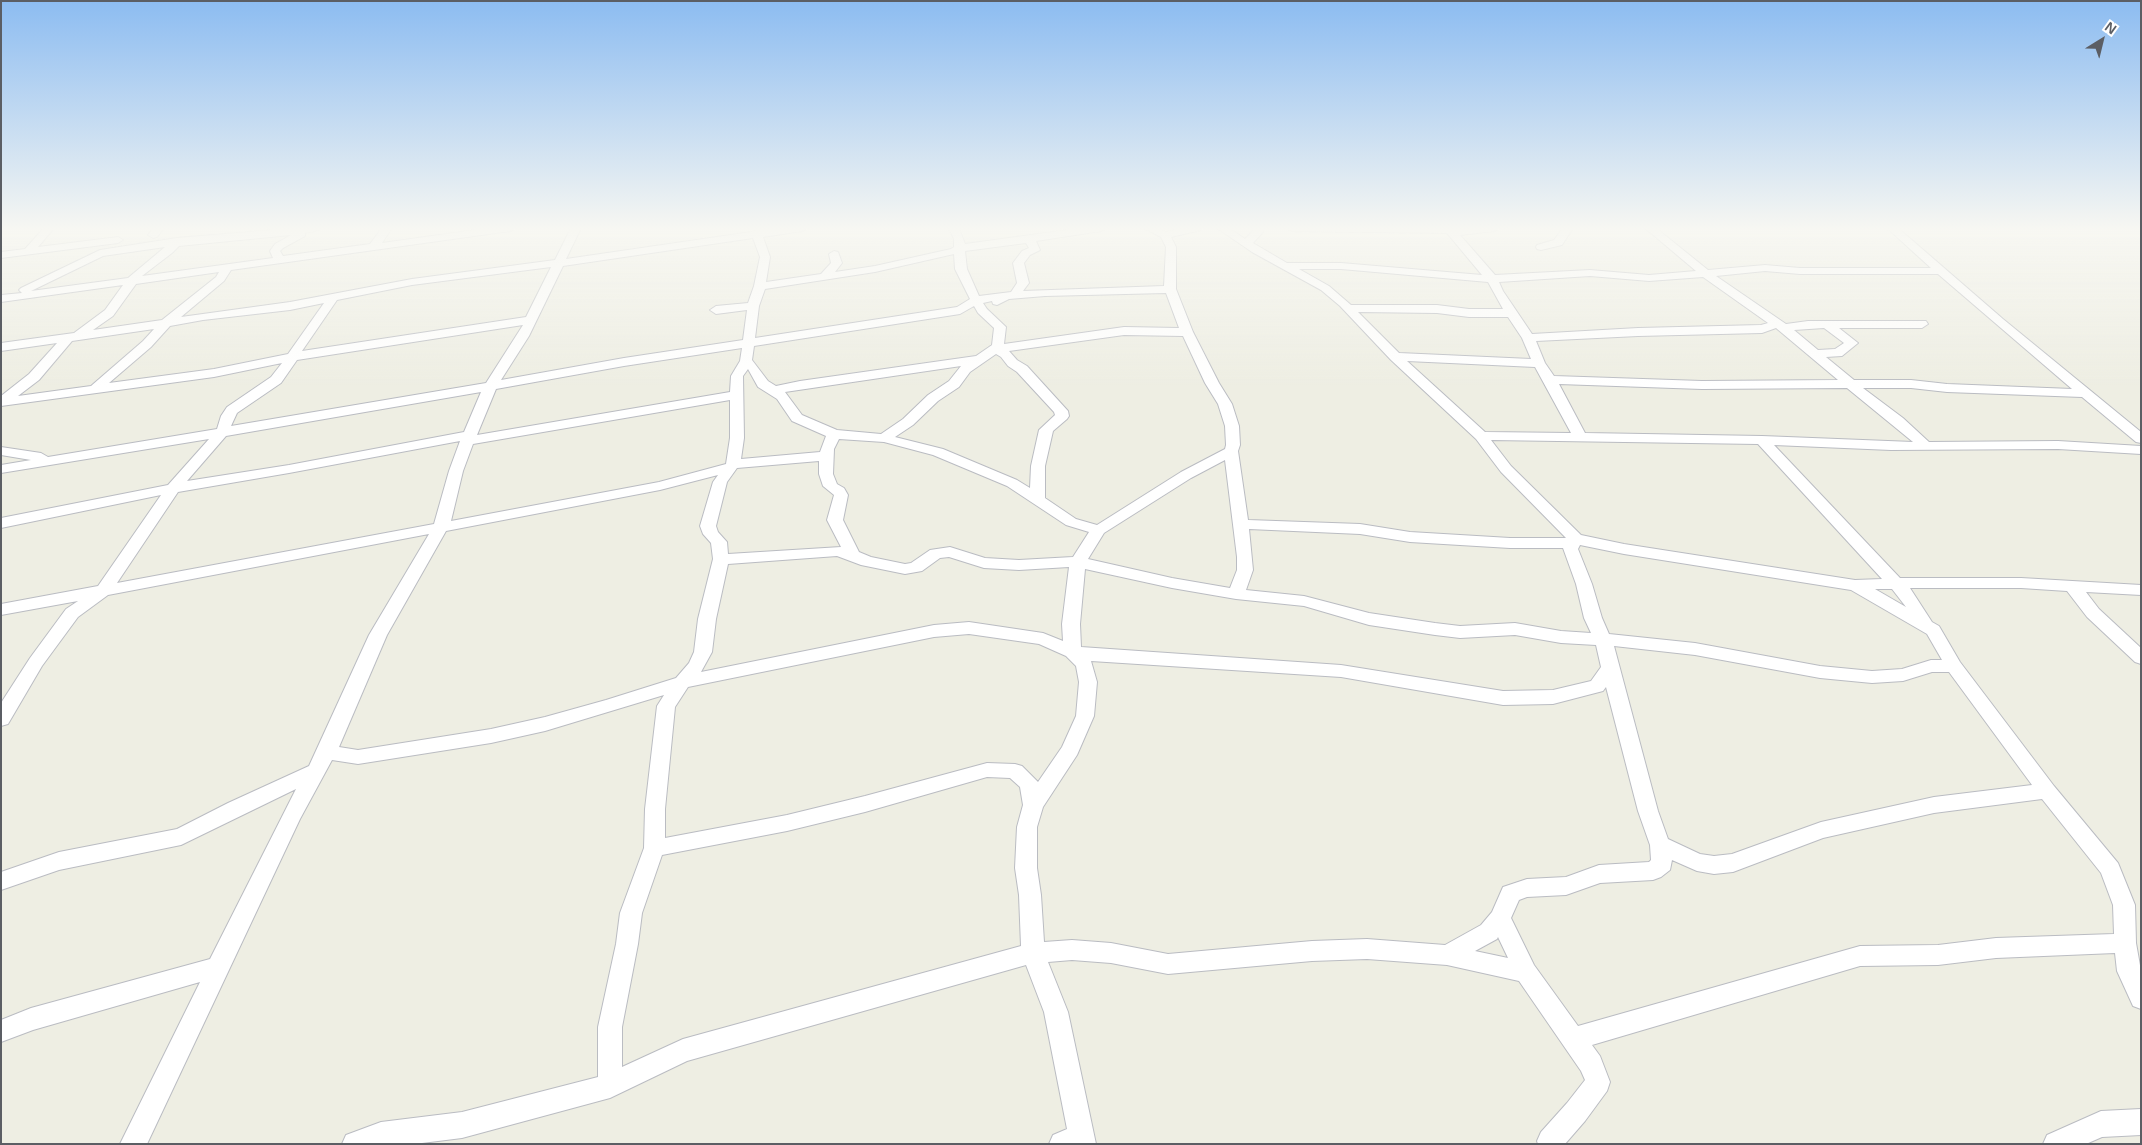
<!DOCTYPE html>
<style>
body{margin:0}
#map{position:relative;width:2142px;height:1145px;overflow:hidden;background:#eeeee3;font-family:Arial,sans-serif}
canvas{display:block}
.frame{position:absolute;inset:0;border:2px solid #5b5e64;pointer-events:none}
.north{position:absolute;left:2077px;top:15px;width:50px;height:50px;-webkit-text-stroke:4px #fff;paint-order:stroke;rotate:36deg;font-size:14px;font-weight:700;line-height:20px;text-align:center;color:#5b5e64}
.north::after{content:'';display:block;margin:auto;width:18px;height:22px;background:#5b5e64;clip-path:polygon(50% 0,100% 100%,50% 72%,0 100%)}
</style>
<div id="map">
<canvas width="2142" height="1145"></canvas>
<div class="frame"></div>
<div class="north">N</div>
</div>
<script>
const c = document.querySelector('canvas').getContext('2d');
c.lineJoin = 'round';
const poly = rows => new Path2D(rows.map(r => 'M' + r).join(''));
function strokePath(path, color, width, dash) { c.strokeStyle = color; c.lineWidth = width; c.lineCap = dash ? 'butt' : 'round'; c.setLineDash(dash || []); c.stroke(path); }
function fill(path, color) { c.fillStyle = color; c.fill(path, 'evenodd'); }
const minor = poly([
 [44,228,54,228,38,247,118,237,123,240,118,243,1,258,1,252,25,249,44,228],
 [154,228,164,228,157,237,153,238,148,235,154,228],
 [297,228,320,228,319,230,305,233,305,236,283,248,280,251,283,256,370,244,382,228,392,228,382,243,489,228,515,228,510,231,231,270,224,281,181,317,290,302,412,279,555,260,571,228,581,228,566,259,751,232,756,230,807,228,802,231,763,237,770,257,766,282,821,274,831,263,829,254,834,251,838,252,842,263,835,272,875,266,951,249,954,247,954,239,949,228,959,228,965,244,1082,228,1106,228,1101,231,1036,241,1040,250,1030,255,1024,263,1029,283,1023,291,1164,286,1166,247,1161,237,1144,228,1157,228,1166,232,1183,228,1202,228,1201,230,1171,237,1176,247,1176,289,1193,332,1219,383,1232,404,1239,426,1240,445,1238,451,1248,520,1360,524,1410,532,1510,538,1566,538,1501,472,1476,439,1391,360,1340,306,1321,290,1252,252,1217,228,1229,228,1245,239,1253,231,1253,228,1263,228,1263,232,1253,243,1287,263,1341,263,1482,275,1447,233,1292,231,1287,228,1454,228,1455,230,1499,228,1494,231,1460,235,1495,275,1590,270,1649,275,1696,271,1645,228,1656,228,1708,270,1765,265,1800,268,1931,268,1887,228,1898,228,2003,319,2141,432,2141,443,2136,442,2082,397,1947,392,1911,388,1863,388,1903,418,1929,442,2058,441,2141,446,2141,454,2058,449,1891,450,1774,445,1900,578,2021,578,2141,585,2141,595,2086,592,2099,609,2141,648,2141,664,2135,662,2087,617,2067,591,2021,588,1910,588,1932,622,1939,626,1960,662,2054,786,2118,863,2135,905,2136,943,2141,971,2141,1009,2133,1006,2117,971,2115,953,1996,958,1938,965,1860,966,1592,1045,1600,1056,1610,1082,1607,1091,1585,1121,1565,1144,1538,1144,1537,1141,1541,1132,1567,1103,1585,1080,1581,1071,1519,981,1447,965,1367,959,1312,961,1168,974,1111,963,1072,960,1048,962,1068,1012,1096,1144,1049,1144,1053,1135,1067,1129,1044,1012,1026,965,687,1061,610,1098,462,1138,414,1144,342,1144,346,1135,381,1122,462,1112,598,1077,598,1027,616,944,620,913,644,848,645,809,657,706,664,695,545,731,491,743,358,764,332,760,300,819,147,1144,120,1144,200,982,33,1030,1,1042,1,1020,31,1008,210,959,296,789,181,845,59,870,1,890,1,872,59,852,177,829,228,803,309,766,369,635,429,534,108,595,78,617,42,666,8,724,1,726,1,703,30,658,66,609,78,601,1,615,1,604,98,586,161,495,1,528,1,518,168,485,209,439,1,473,1,465,31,460,1,455,1,447,41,453,48,457,217,429,221,416,227,407,271,377,282,363,214,377,1,406,1,396,29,374,57,343,1,351,1,343,74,333,105,310,123,285,1,302,1,295,22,293,19,290,21,288,100,250,177,238,297,228],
 [291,235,275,244,270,251,273,258,142,276,172,253,179,246,291,235],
 [753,238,760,257,754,286,748,303,716,306,710,310,716,314,747,310,743,340,624,358,501,380,529,336,563,266,753,238],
 [1026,243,1029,248,1022,251,1013,263,1017,283,1011,292,979,296,967,269,965,251,1026,243],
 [165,247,128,278,31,291,103,256,165,247],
 [954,254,955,269,970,299,957,307,755,338,759,306,765,289,875,272,954,254],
 [551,267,526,317,302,351,337,300,412,285,551,267],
 [1299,269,1341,269,1488,282,1503,309,1469,309,1437,305,1351,305,1329,286,1299,269],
 [1765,271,1800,274,1938,274,2072,389,1947,384,1911,380,1854,380,1826,357,1842,356,1858,343,1839,328,1922,328,1928,324,1926,321,1808,321,1786,324,1716,276,1765,271],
 [219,272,216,277,162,320,93,330,113,316,136,284,219,272],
 [1590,276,1649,281,1703,277,1768,323,1761,325,1638,328,1532,334,1503,291,1499,282,1590,276],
 [1166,293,1179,328,1124,327,1004,344,1006,327,987,309,983,303,992,301,993,304,997,305,1009,299,1045,296,1166,293],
 [324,303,288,354,214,369,109,383,151,347,170,326,203,320,290,310,324,303],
 [974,306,978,313,994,328,992,345,976,356,800,381,776,386,768,381,752,360,754,346,960,314,974,306],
 [1358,312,1437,313,1469,317,1508,317,1522,338,1531,359,1399,353,1358,312],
 [523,325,486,383,231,426,237,413,281,383,297,360,523,325],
 [1776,328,1838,380,1702,381,1554,376,1545,363,1536,341,1638,336,1762,333,1776,328],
 [1824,328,1844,343,1835,349,1818,350,1794,330,1824,328],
 [154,329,143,341,91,386,18,396,39,380,72,341,154,329],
 [1124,335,1183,336,1205,383,1218,404,1225,426,1226,445,1225,449,1181,472,1097,525,1076,519,1045,498,1045,466,1053,431,1067,419,1069,416,1068,411,1027,366,1017,360,1009,351,1124,335],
 [742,348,740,361,731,376,730,392,477,435,496,389,624,366,742,348],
 [996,354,1001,357,1008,366,1017,372,1054,412,1055,415,1039,430,1031,466,1030,488,1017,480,943,449,895,437,913,425,938,401,959,387,970,372,996,354],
 [1407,361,1535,367,1571,433,1485,432,1407,361],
 [961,366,949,381,928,395,903,419,881,434,837,430,802,415,785,392,961,366],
 [748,369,758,387,777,399,792,421,826,436,820,452,741,459,744,438,743,376,748,369],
 [1559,384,1702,389,1847,388,1913,442,1762,436,1585,433,1559,384],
 [481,392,464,432,289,465,187,481,226,436,481,392],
 [730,400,730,438,726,464,659,482,451,521,463,471,473,444,730,400],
 [839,439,884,442,933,455,1007,486,1066,525,1089,532,1073,557,1019,560,985,558,950,547,930,550,911,563,905,564,871,557,859,552,843,520,848,495,844,488,837,484,833,474,834,449,839,439],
 [1491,440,1758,444,1882,579,1855,580,1624,544,1581,535,1511,466,1491,440],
 [460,441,449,471,434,524,117,583,178,492,289,473,460,441],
 [1225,460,1237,557,1237,570,1230,588,1172,578,1088,559,1104,533,1191,478,1225,460],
 [819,461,819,474,823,486,834,495,827,520,841,547,728,554,727,542,718,532,716,526,727,482,737,468,819,461],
 [718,475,713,482,700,526,703,534,711,543,713,559,698,619,694,652,689,663,676,678,606,700,545,717,491,729,358,750,339,747,387,635,446,531,660,490,718,475],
 [1249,529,1360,534,1410,542,1510,548,1563,548,1576,584,1584,618,1591,633,1561,631,1515,623,1460,626,1435,623,1369,613,1304,596,1246,590,1253,570,1249,529],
 [1580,545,1624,554,1851,590,1927,634,1942,660,1931,660,1902,669,1872,671,1820,666,1695,643,1609,634,1602,618,1592,584,1578,549,1580,545],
 [837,556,861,565,905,574,922,571,940,558,949,557,984,568,1019,570,1069,567,1062,624,1063,641,1043,633,969,622,934,625,701,672,712,652,716,619,728,564,837,556],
 [1085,569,1172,588,1236,599,1304,606,1369,625,1435,635,1460,638,1515,635,1561,643,1596,645,1601,667,1591,681,1553,690,1503,691,1341,665,1081,647,1080,624,1085,569],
 [1875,589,1892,589,1906,607,1875,589],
 [969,634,1039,644,1066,656,1076,666,1079,682,1076,716,1062,747,1038,782,1022,766,1015,764,987,763,865,796,787,815,665,838,665,809,675,707,688,687,934,637,969,634],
 [1614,646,1695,655,1820,678,1872,683,1903,681,1932,672,1949,672,2032,785,1934,797,1821,822,1732,854,1714,856,1700,854,1668,839,1658,811,1614,646],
 [1091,661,1341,677,1503,705,1553,704,1603,691,1606,687,1638,811,1650,845,1651,860,1649,862,1599,865,1566,877,1527,879,1503,887,1492,912,1481,925,1445,945,1367,939,1312,941,1168,954,1111,943,1072,940,1044,942,1041,895,1037,868,1037,827,1043,807,1077,755,1094,716,1097,682,1091,661],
 [987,777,1010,778,1020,787,1023,805,1017,827,1015,868,1019,895,1021,946,683,1039,622,1067,622,1027,638,944,642,913,662,855,787,831,865,812,987,777],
 [2042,799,2101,873,2113,905,2114,934,1996,938,1938,945,1860,946,1578,1026,1534,965,1511,918,1519,900,1527,897,1566,895,1600,883,1653,880,1661,877,1670,870,1672,860,1697,871,1714,874,1733,872,1823,838,1934,813,2042,799],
 [1498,937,1508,958,1475,951,1497,939,1498,937],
 [1563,228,1573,228,1562,245,1541,250,1537,249,1536,247,1537,245,1554,240,1563,228],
 [2141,1109,2141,1135,2102,1137,2086,1144,2043,1144,2047,1135,2101,1111,2141,1109]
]);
strokePath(minor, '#babcc2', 2);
fill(minor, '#fff');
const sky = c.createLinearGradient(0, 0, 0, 388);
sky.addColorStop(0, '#8cbcf1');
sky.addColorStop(0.59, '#f7f7f2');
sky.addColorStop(1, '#f7f7f200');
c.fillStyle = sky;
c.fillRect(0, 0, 2142, 388);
</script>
